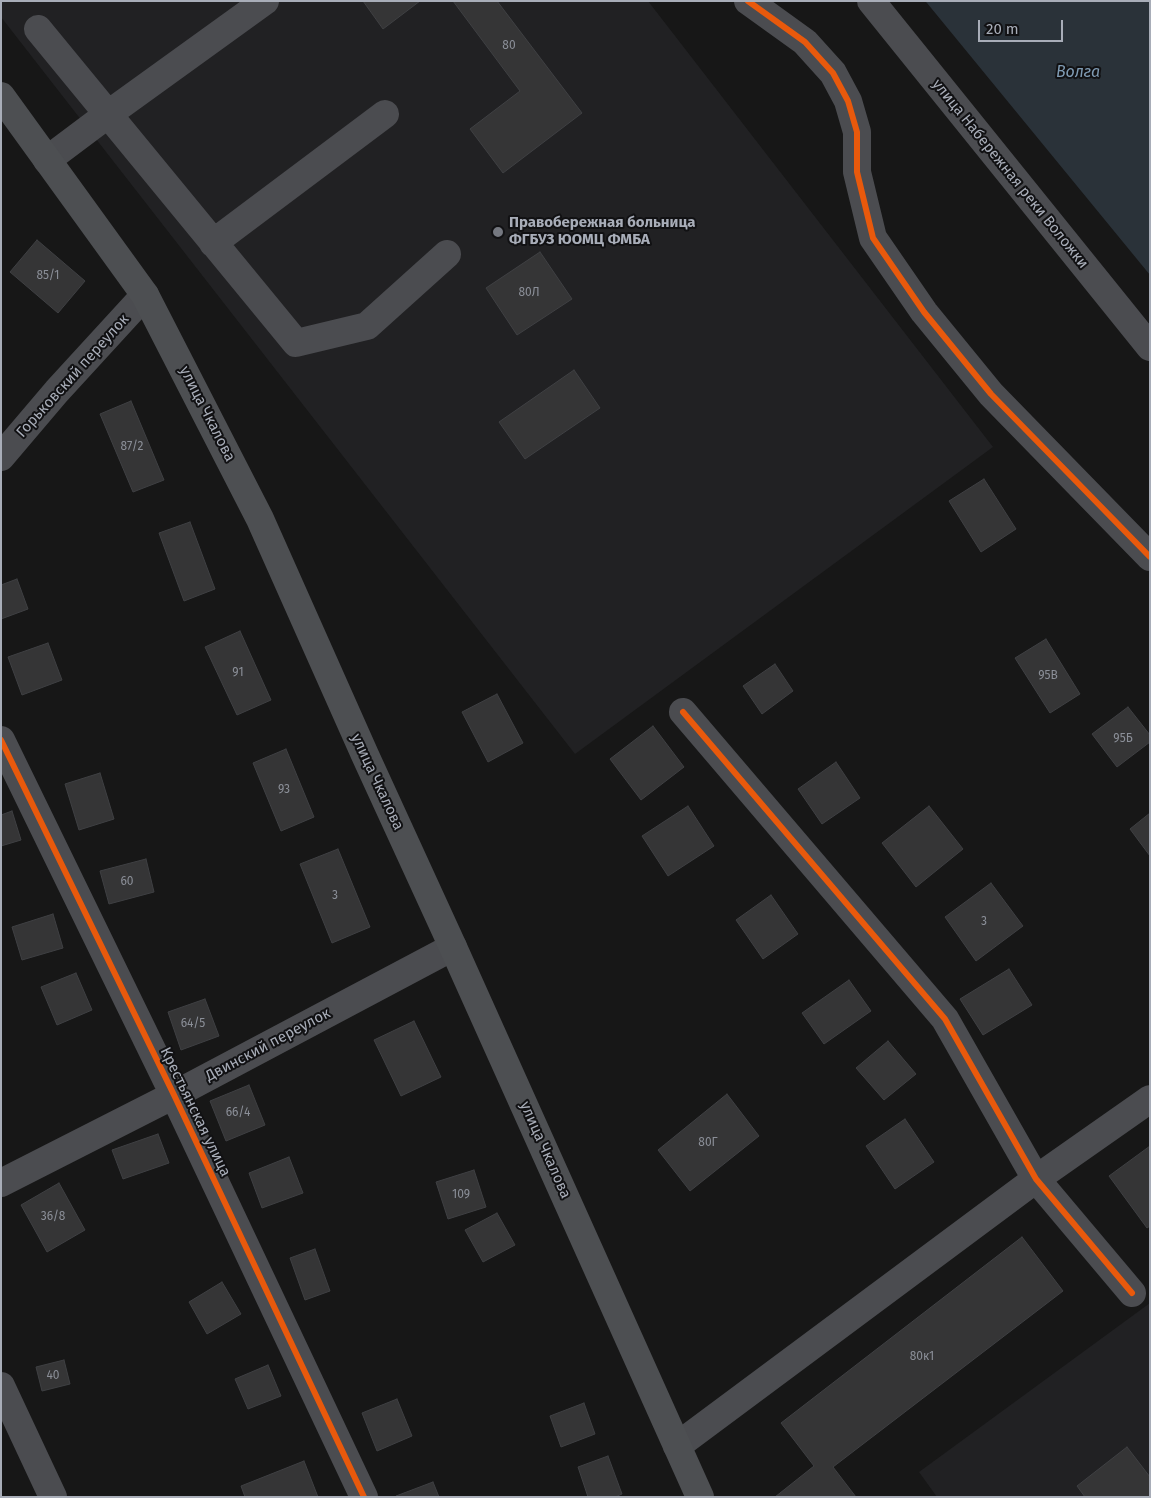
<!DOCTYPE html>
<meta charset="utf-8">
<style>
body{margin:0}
#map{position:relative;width:1151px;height:1498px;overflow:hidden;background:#171717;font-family:"Fira Sans",sans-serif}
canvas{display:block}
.frame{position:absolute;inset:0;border:2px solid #a8adb8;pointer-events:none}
.scale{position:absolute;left:978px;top:20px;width:85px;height:22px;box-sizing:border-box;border:2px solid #a8adb8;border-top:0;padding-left:6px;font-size:15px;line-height:18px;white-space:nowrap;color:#a8adb8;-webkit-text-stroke:4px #111113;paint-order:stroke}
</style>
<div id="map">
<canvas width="1151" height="1498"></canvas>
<div class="frame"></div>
<div class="scale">20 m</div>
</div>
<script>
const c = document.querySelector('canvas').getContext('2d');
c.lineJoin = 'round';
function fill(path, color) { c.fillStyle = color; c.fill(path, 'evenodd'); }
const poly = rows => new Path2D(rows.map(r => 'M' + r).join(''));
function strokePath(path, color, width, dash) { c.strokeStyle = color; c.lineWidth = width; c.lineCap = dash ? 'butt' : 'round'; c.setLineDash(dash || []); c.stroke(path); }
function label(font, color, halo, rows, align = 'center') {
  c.font = font + ' "Fira Sans",sans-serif'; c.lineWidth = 4; c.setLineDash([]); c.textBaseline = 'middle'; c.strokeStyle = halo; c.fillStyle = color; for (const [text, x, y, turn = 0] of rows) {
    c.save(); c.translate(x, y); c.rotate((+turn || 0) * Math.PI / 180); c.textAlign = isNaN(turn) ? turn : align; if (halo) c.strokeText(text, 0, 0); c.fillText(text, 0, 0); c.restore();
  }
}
const built = poly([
 [1,1,648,1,993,447,575,754,1,17],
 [1150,1303,1150,1497,937,1497,919,1472]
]);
const water = poly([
 [925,1,1150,1,1150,275,927,3]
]);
const building = poly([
 [363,1,420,1,383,29,363,1],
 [453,1,497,1,582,113,503,173,470,129,520,91,453,1],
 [37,240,85,281,58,313,10,272,37,240],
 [540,252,572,299,517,335,486,288,540,252],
 [574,370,600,408,525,459,499,422,574,370],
 [131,401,164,480,133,492,100,414,131,401],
 [984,479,1016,529,981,552,949,501,984,479],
 [190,522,215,589,184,601,159,533,190,522],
 [17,579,28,609,1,619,1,585,17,579],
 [240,631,271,700,237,715,205,647,240,631],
 [1046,639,1080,694,1050,713,1015,658,1046,639],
 [48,643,62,680,22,695,8,657,48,643],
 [775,664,793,691,762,714,743,686,775,664],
 [497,694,523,743,488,762,462,712,497,694],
 [1128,707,1150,735,1150,742,1117,767,1092,734,1128,707],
 [653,726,684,767,641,800,610,759,653,726],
 [286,749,314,817,281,831,253,763,286,749],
 [836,762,860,798,822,824,798,789,836,762],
 [100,773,114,819,79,830,65,784,100,773],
 [688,806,714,846,668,876,642,836,688,806],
 [929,806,963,849,916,887,882,843,929,806],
 [12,811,21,840,1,846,1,815,12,811],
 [1150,813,1150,856,1130,829,1150,813],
 [338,849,370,927,332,943,300,864,338,849],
 [146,859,154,892,109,904,100,871,146,859],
 [991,883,1023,926,976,961,945,917,991,883],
 [771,895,798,934,763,959,736,920,771,895],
 [53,914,63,948,22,960,12,927,53,914],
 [1009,969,1032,1005,983,1035,960,999,1009,969],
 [76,973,92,1010,57,1025,41,987,76,973],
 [849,980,871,1011,824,1044,802,1013,849,980],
 [205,999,219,1036,181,1050,168,1012,205,999],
 [414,1021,441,1077,401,1096,374,1040,414,1021],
 [888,1041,916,1074,884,1100,856,1068,888,1041],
 [249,1085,265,1125,226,1141,210,1101,249,1085],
 [727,1094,759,1136,690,1191,658,1150,727,1094],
 [905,1119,934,1162,895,1189,866,1146,905,1119],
 [158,1134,169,1163,123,1179,112,1150,158,1134],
 [1150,1146,1150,1226,1147,1228,1109,1176,1150,1146],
 [289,1157,303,1193,262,1208,249,1173,289,1157],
 [474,1170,486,1207,448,1219,436,1182,474,1170],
 [59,1183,85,1230,47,1252,21,1205,59,1183],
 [497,1213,515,1245,483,1262,465,1230,497,1213],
 [1022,1237,1063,1291,833,1467,856,1497,775,1497,814,1466,781,1423,1022,1237],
 [315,1249,330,1291,305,1300,290,1258,315,1249],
 [222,1282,241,1314,207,1334,189,1302,222,1282],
 [64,1360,70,1384,42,1391,36,1367,64,1360],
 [268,1365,281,1396,248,1409,235,1379,268,1365],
 [397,1399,412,1436,377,1451,362,1413,397,1399],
 [584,1403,595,1434,561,1447,550,1416,584,1403],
 [1127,1447,1150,1477,1150,1497,1085,1497,1077,1486,1127,1447],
 [608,1456,622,1494,615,1497,588,1497,578,1467,608,1456],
 [304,1461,318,1497,245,1497,241,1486,304,1461],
 [433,1482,439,1497,396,1497,396,1496,433,1482]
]);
const minor = poly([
 [748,1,805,42,833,73,848,101,857,132,857,172,873,238,924,312,991,394,1150,557],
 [871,1,1150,347],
 [38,29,296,343,367,326,447,254],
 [47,160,107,115,265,1],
 [213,243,385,114],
 [1,457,57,391,145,295],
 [683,712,945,1019,1036,1179,1132,1293],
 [1,740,174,1095,364,1497],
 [1,1183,174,1095,453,947],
 [1,1386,53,1497],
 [677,1446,1036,1179,1150,1099]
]);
const major = poly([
 [1,96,145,295,260,519,365,755,453,947,700,1497]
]);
const cycleway = poly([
 [748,1,805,42,833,73,848,101,857,132,857,172,873,238,924,312,991,394,1150,557],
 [683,712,945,1019,1036,1179,1132,1293],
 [1,740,174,1095,364,1497]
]);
const markers = [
 [498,232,6,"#757880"]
];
const numberNames = [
 ["80",509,46],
 ["85/1",48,276],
 ["80Л",529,293],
 ["87/2",132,447],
 ["91",238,673],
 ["95В",1048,676],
 ["95Б",1123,739],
 ["93",284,790],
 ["60",127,882],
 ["3",335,896],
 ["3",984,922],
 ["64/5",193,1024],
 ["66/4",238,1113],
 ["80Г",708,1143],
 ["109",461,1195],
 ["36/8",53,1217],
 ["80к1",922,1357],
 ["40",53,1376]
];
const streetNames = [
 ["улица Набережная реки Воложки",1010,174,51],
 ["Горьковский переулок",73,376,-48],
 ["улица Чкалова",207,414,63],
 ["улица Чкалова",377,782,65],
 ["Двинский переулок",268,1045,-28],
 ["Крестьянская улица",195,1112,64],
 ["улица Чкалова",545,1150,66]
];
const poiNames = [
 ["Правобережная больница",509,223],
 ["ФГБУЗ ЮОМЦ ФМБА",509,240]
];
const waterNames = [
 ["Волга",1078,73]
];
fill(built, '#212123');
fill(water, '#2a3239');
fill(building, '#353536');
strokePath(building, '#3f4043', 1);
strokePath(minor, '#4b4c50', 28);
strokePath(major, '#4d4f52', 28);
strokePath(cycleway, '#e8590c', 6);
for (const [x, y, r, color] of markers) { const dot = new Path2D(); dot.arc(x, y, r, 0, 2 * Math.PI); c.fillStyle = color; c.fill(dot); strokePath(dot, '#111113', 2); }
label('12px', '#8b8f98', null, numberNames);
label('15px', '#a8adb8', '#111113', streetNames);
label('bold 15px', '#a8adb8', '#111113', poiNames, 'left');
label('italic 16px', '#7f9bb3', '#111113', waterNames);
</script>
